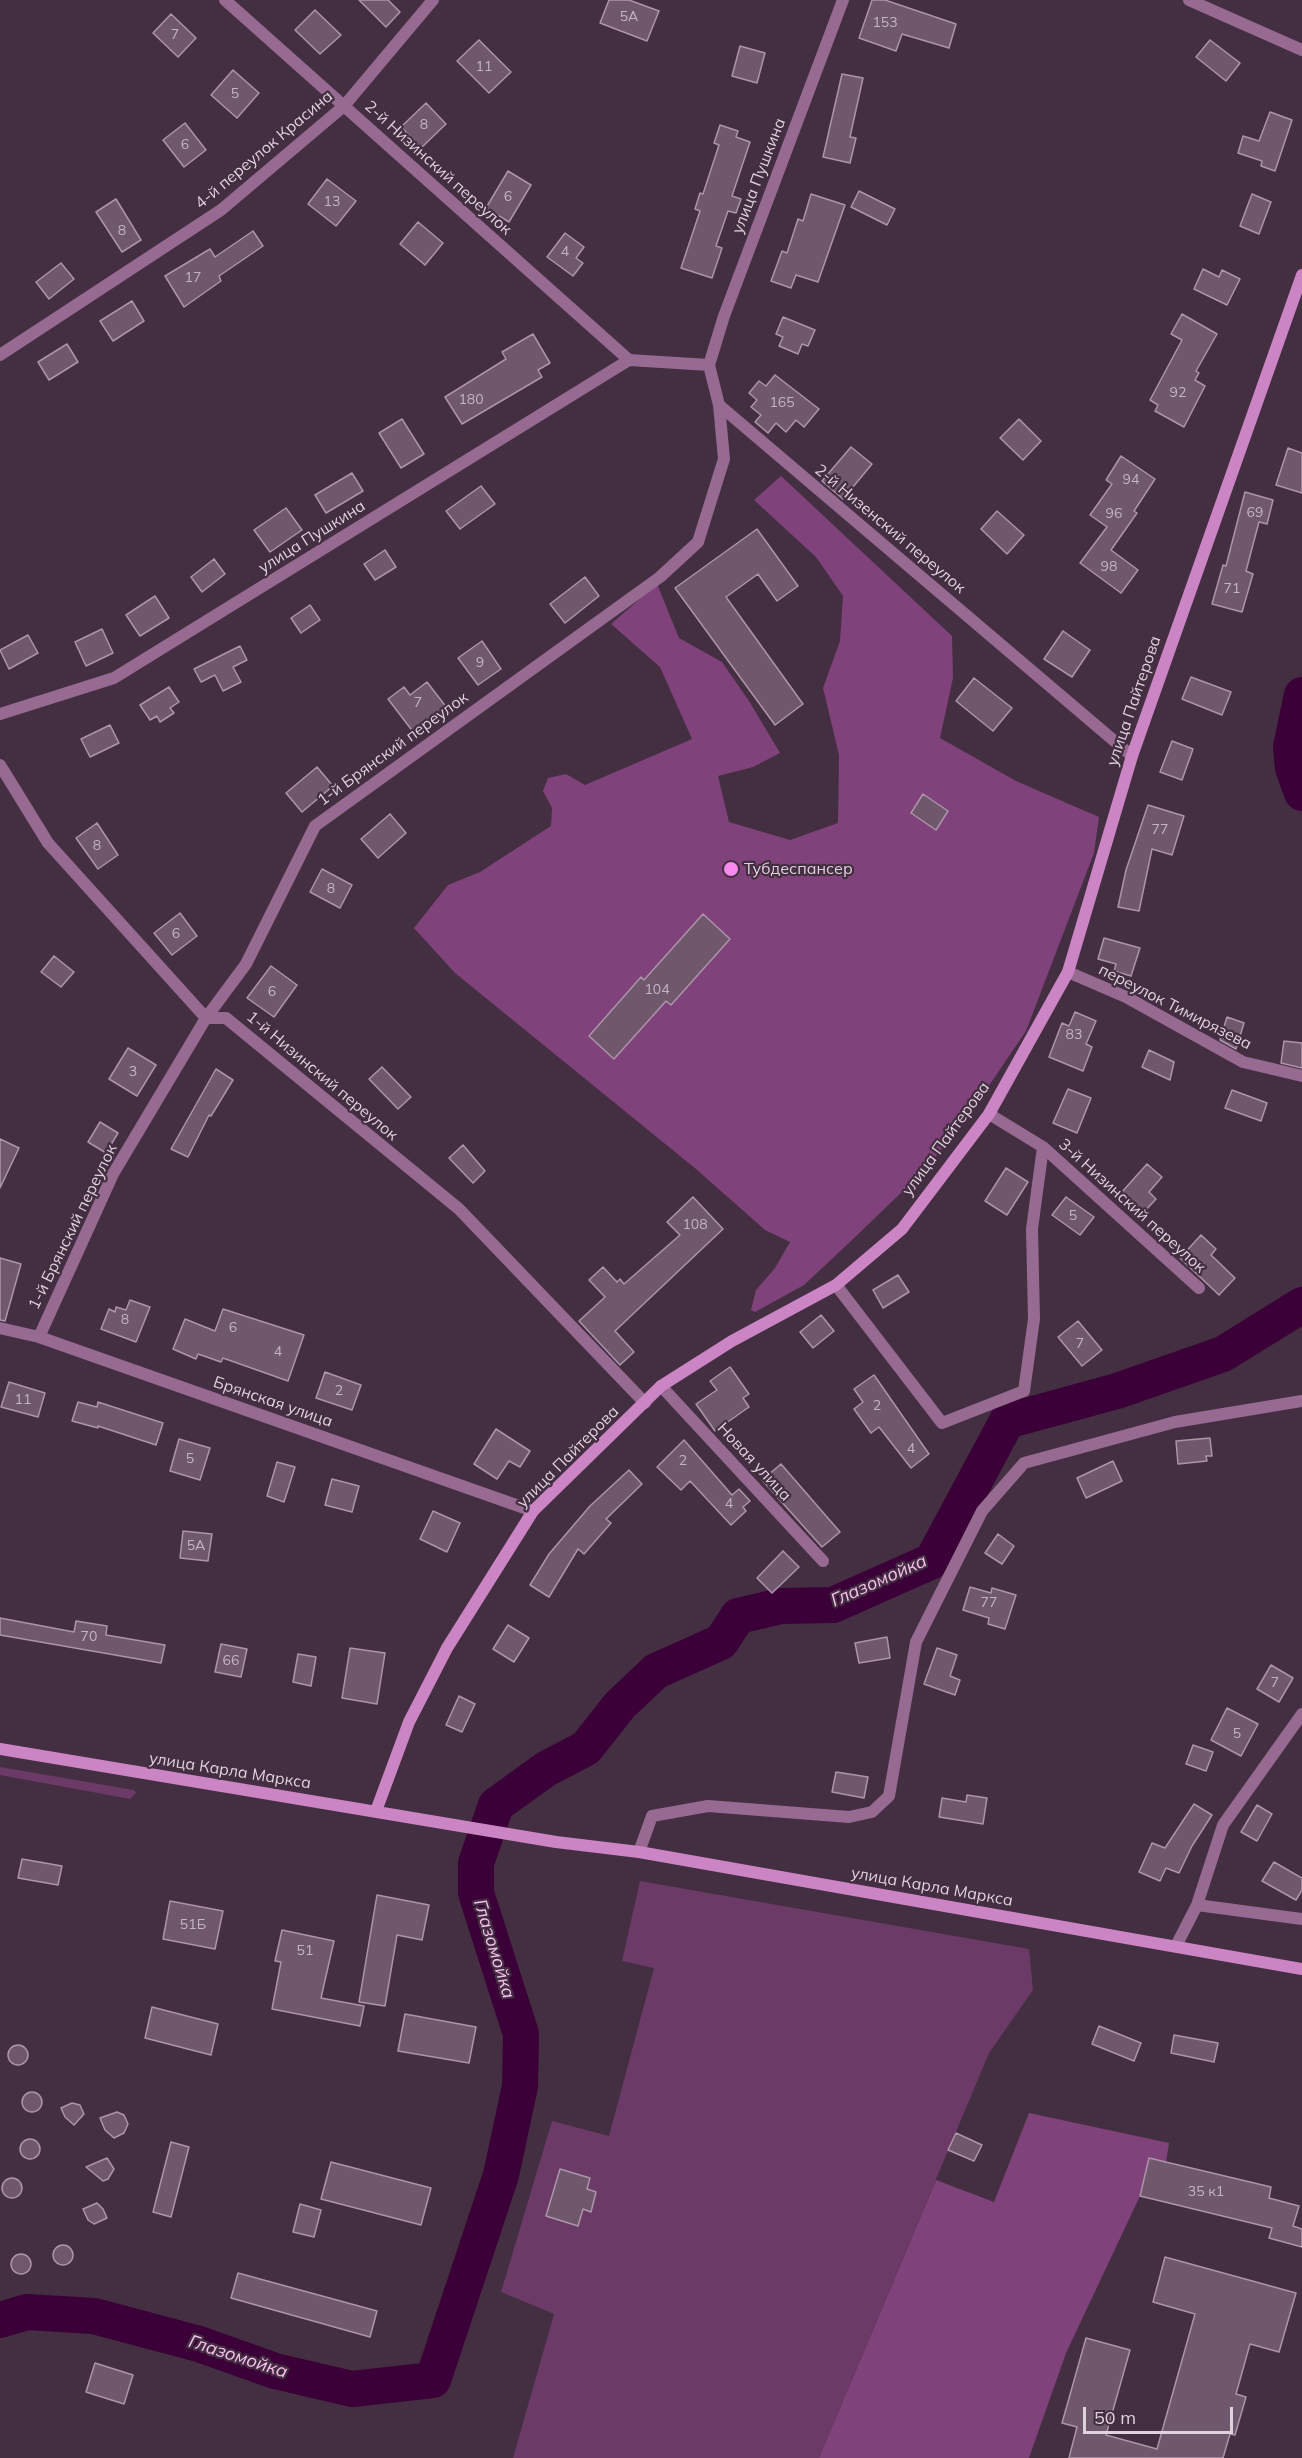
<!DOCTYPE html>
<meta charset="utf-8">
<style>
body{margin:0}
#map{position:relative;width:1302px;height:2458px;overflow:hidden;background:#442e41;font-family:Mulish,sans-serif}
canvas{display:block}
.scale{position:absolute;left:1083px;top:2407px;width:150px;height:27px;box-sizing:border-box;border:3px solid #dfd2dd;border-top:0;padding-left:8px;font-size:18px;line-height:21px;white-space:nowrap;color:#dfd2dd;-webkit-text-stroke:4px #442e41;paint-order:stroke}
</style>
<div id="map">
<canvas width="1302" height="2458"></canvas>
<div class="scale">50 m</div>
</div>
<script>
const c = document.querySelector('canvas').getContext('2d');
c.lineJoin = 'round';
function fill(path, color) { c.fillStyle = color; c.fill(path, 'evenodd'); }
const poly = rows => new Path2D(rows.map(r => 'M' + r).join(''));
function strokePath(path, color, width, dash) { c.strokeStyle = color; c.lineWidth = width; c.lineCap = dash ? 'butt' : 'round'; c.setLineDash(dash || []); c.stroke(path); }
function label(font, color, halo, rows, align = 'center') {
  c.font = font + ' Mulish,sans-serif'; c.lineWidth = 4.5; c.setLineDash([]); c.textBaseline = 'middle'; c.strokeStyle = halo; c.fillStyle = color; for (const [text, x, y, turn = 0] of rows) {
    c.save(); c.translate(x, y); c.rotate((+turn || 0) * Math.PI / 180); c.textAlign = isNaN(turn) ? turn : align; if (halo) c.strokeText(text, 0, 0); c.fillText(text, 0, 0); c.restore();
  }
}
const green = poly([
 [0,1767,134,1790,136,1793,130,1799,0,1775],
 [640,1881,1029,1949,1033,1990,989,2053,819,2458,513,2458,554,2314,501,2292,552,2121,609,2136,654,1968,622,1961]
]);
const forest = poly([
 [781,476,952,636,953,678,940,738,1016,781,1099,817,1094,853,1026,1031,982,1096,928,1167,851,1241,804,1285,755,1312,751,1310,756,1290,775,1268,790,1242,765,1230,696,1169,455,973,414,928,448,885,480,872,551,826,552,808,543,791,548,778,566,774,585,785,692,739,660,667,611,624,657,584,679,638,722,662,749,701,780,753,753,767,718,776,729,822,790,840,838,823,839,755,823,688,840,641,843,596,816,557,754,500],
 [1029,2113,1169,2143,1166,2162,1149,2158,1140,2196,1066,2353,1029,2458,819,2458,936,2180,994,2202]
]);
const river = poly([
 [1302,695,1291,747,1293,768,1302,793],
 [0,2320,27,2312,94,2316,199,2344,275,2371,352,2389,433,2380,501,2175,520,2086,521,2034,476,1893,476,1863,496,1805,546,1769,586,1748,620,1705,656,1671,721,1642,738,1616,781,1606,833,1605,932,1561,1007,1421,1117,1391,1223,1354,1302,1305]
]);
const building = poly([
 [359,0,388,0,400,12,386,27,359,0],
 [609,0,629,0,659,11,647,41,600,23,609,0],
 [872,0,885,0,956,24,949,48,902,34,896,51,859,38,872,0],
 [315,10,341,35,320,54,295,30,315,10],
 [171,14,196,38,178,57,153,33,171,14],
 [479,40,511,72,489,93,457,61,479,40],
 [1210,40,1240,63,1226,81,1196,57,1210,40],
 [740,46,765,53,757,83,732,76,740,46],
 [233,70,259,93,237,118,211,95,233,70],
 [842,74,863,78,850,137,856,138,850,163,823,157,842,74],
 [426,103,446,124,421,148,401,127,426,103],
 [1270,112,1292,120,1275,171,1261,166,1262,161,1238,153,1243,136,1259,141,1270,112],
 [185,123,206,150,184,167,163,140,185,123],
 [720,125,738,131,736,137,750,142,732,196,741,199,736,213,728,211,716,246,722,248,712,278,681,268,700,211,695,209,700,193,703,194,719,145,714,143,720,125],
 [508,171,531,185,509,222,486,208,508,171],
 [327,179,356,201,336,226,308,204,327,179],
 [859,191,895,209,887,225,851,207,859,191],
 [811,194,845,205,818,282,796,275,791,288,771,281,782,251,787,253,798,219,803,221,811,194],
 [1252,194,1271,202,1259,234,1240,226,1252,194],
 [116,199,141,240,122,252,96,212,116,199],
 [418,222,443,243,425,265,400,244,418,222],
 [253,231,263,246,219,276,221,281,184,307,165,276,210,249,215,257,253,231],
 [565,233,584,247,576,258,583,263,573,276,547,257,565,233],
 [61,263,74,279,49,299,36,282,61,263],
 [1203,269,1219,277,1222,270,1240,279,1227,305,1194,289,1203,269],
 [132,301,144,321,113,341,100,321,132,301],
 [1182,314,1217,334,1196,371,1199,373,1195,380,1205,386,1184,427,1155,411,1158,405,1150,400,1182,340,1171,334,1182,314],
 [783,317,815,330,808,346,802,344,798,354,779,346,783,337,776,334,783,317],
 [533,334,550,363,538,370,542,377,462,424,445,397,506,359,502,352,533,334],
 [67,344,78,362,49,380,38,362,67,344],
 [775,375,819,409,804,427,796,420,786,432,776,423,768,433,755,422,761,415,751,407,757,400,749,393,759,381,766,386,775,375],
 [402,419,424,454,401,468,379,433,402,419],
 [1019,419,1041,441,1023,460,1000,438,1019,419],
 [851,447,872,464,843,499,822,481,851,447],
 [1288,448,1302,453,1302,493,1276,485,1288,448],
 [1121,456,1155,479,1134,511,1137,513,1111,550,1138,570,1121,593,1080,563,1107,527,1090,515,1112,484,1106,480,1121,456],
 [352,473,363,491,326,513,315,495,352,473],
 [481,486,495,504,460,529,446,511,481,486],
 [1245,492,1273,500,1267,524,1259,522,1246,571,1253,574,1242,612,1212,604,1223,565,1226,566,1245,492],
 [286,508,302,530,270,552,254,530,286,508],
 [997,511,1024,535,1007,554,981,529,997,511],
 [757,529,798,586,777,601,758,574,726,597,803,704,775,725,675,588,757,529],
 [385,550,396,567,375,580,364,564,385,550],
 [214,559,225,574,202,592,191,577,214,559],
 [585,577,599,596,565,623,550,604,585,577],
 [155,596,169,618,140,636,126,615,155,596],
 [310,605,320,620,301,633,291,618,310,605],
 [102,629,113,653,86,666,75,642,102,629],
 [1063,631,1090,650,1072,677,1044,659,1063,631],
 [28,635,38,653,9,669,0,650,28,635],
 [482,641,501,669,478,685,458,658,482,641],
 [240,646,247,660,233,667,241,682,223,691,215,675,201,682,194,669,240,646],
 [1191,677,1231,692,1222,715,1182,699,1191,677],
 [974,678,1012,708,993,731,956,701,974,678],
 [427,682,447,708,414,733,388,699,404,687,410,695,427,682],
 [169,687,179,702,170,708,174,713,160,722,157,716,150,720,140,705,169,687],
 [110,725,119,743,90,757,81,739,110,725],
 [1172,741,1193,749,1182,780,1160,772,1172,741],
 [317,767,333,786,302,812,286,793,317,767],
 [923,794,948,811,936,830,911,813,923,794],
 [1148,805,1184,816,1172,855,1152,849,1139,911,1118,907,1126,870,1148,805],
 [390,814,406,833,378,858,361,839,390,814],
 [97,823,118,855,98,869,76,838,97,823],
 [322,869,352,885,340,908,310,892,322,869],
 [180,913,197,936,172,955,154,933,180,913],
 [703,914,730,939,671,1005,666,1001,614,1059,589,1036,641,977,644,980,703,914],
 [1104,938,1140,948,1131,976,1114,971,1116,964,1098,959,1104,938],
 [54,956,74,972,61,987,41,972,54,956],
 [271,966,297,985,274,1017,247,998,271,966],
 [1075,1012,1096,1021,1086,1044,1092,1047,1083,1071,1049,1057,1062,1023,1069,1026,1075,1012],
 [1227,1017,1244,1023,1236,1049,1220,1040,1227,1017],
 [1284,1041,1302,1043,1302,1068,1281,1063,1284,1041],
 [128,1048,156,1065,137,1096,109,1079,128,1048],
 [1149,1050,1174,1062,1170,1080,1142,1067,1149,1050],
 [382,1067,411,1097,398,1109,369,1079,382,1067],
 [216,1069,233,1080,211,1116,209,1115,188,1157,171,1149,216,1069],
 [1068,1089,1091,1098,1077,1133,1053,1123,1068,1089],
 [1232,1090,1267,1103,1261,1121,1225,1108,1232,1090],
 [100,1122,118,1133,106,1153,88,1142,100,1122],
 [0,1139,19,1148,0,1188,0,1139],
 [463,1145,485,1171,473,1183,449,1158,463,1145],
 [1147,1164,1162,1177,1149,1192,1156,1199,1143,1213,1121,1193,1147,1164],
 [1006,1168,1028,1182,1007,1215,985,1201,1006,1168],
 [693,1197,723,1229,615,1331,634,1352,620,1365,579,1321,605,1297,589,1280,603,1267,617,1282,620,1279,624,1284,680,1235,667,1222,693,1197],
 [1066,1197,1094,1217,1080,1235,1052,1215,1066,1197],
 [1201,1235,1216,1249,1211,1255,1235,1278,1219,1295,1180,1258,1201,1235],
 [0,1258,21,1264,5,1321,0,1320,0,1258],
 [898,1275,909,1292,883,1308,873,1290,898,1275],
 [130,1300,150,1307,136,1342,101,1329,109,1309,115,1312,116,1307,126,1310,130,1300],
 [223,1309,304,1335,288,1381,223,1358,221,1362,198,1354,196,1359,173,1349,185,1319,215,1331,223,1309],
 [821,1315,834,1331,813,1348,800,1332,821,1315],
 [1078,1321,1102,1350,1082,1366,1058,1337,1078,1321],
 [730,1367,749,1394,743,1398,749,1407,715,1431,696,1404,717,1390,710,1381,730,1367],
 [325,1372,361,1385,352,1410,316,1398,325,1372],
 [874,1375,929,1454,911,1468,879,1427,871,1433,854,1409,863,1402,854,1389,874,1375],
 [9,1382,45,1393,38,1417,1,1407,9,1382],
 [78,1402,97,1407,98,1402,163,1423,156,1445,98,1426,98,1428,72,1421,78,1402],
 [496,1429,530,1451,520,1467,509,1461,497,1479,474,1464,496,1429],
 [1210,1438,1212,1456,1206,1456,1207,1461,1178,1464,1176,1441,1210,1438],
 [179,1439,210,1448,200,1480,170,1471,179,1439],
 [684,1440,732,1495,739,1489,750,1501,743,1507,746,1511,731,1525,690,1481,681,1490,657,1467,684,1440],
 [1113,1461,1122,1481,1086,1498,1077,1478,1113,1461],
 [277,1462,295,1467,284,1502,267,1496,277,1462],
 [781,1464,840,1532,822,1547,762,1480,781,1464],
 [629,1470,642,1484,606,1519,611,1523,584,1554,578,1549,549,1597,530,1585,549,1554,590,1506,629,1470],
 [332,1479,359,1486,352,1512,325,1505,332,1479],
 [433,1511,460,1523,447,1552,420,1539,433,1511],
 [183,1531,212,1534,208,1561,180,1558,183,1531],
 [998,1534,1014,1546,1002,1564,985,1553,998,1534],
 [783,1551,799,1567,772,1593,757,1578,783,1551],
 [970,1587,991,1593,992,1588,1016,1595,1005,1629,988,1624,989,1618,963,1610,970,1587],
 [0,1618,74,1632,76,1621,107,1626,106,1635,165,1645,161,1663,0,1635,0,1618],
 [508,1625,529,1638,514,1662,493,1649,508,1625],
 [887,1637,890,1658,859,1663,855,1643,887,1637],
 [221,1644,247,1649,241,1677,215,1672,221,1644],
 [350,1648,385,1653,377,1704,342,1698,350,1648],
 [937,1648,957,1655,950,1676,960,1680,955,1695,924,1684,937,1648],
 [298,1654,316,1657,311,1686,293,1682,298,1654],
 [1271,1665,1293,1678,1279,1702,1257,1689,1271,1665],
 [459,1696,475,1704,462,1732,446,1725,459,1696],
 [1227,1708,1258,1724,1241,1756,1211,1740,1227,1708],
 [1193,1745,1213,1752,1206,1771,1186,1764,1193,1745],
 [836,1772,868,1777,864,1798,832,1792,836,1772],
 [967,1795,987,1798,983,1824,939,1817,942,1798,966,1802,967,1795],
 [1194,1804,1212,1815,1192,1846,1179,1873,1166,1868,1160,1881,1139,1872,1152,1843,1165,1848,1194,1804],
 [1257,1805,1272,1814,1257,1841,1241,1832,1257,1805],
 [22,1859,62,1866,58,1885,18,1878,22,1859],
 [1274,1862,1302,1878,1302,1890,1296,1900,1262,1881,1274,1862],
 [377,1895,429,1905,422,1940,397,1935,385,2006,359,2002,377,1895],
 [170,1901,223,1911,215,1949,163,1939,170,1901],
 [282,1930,334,1941,321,1998,364,2006,360,2026,272,2009,281,1962,275,1961,282,1930],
 [152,2007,218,2024,211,2055,145,2038,152,2007],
 [405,2014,476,2027,469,2063,398,2051,405,2014],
 [1099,2026,1141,2043,1134,2061,1092,2044,1099,2026],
 [1174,2035,1218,2043,1214,2062,1171,2053,1174,2035],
 '8 2055a10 10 0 1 1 20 0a10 10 0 1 1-20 0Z',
 '22 2102a10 10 0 1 1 20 0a10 10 0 1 1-20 0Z',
 [72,2103,80,2105,84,2114,74,2125,65,2117,61,2108,72,2103],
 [117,2112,124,2115,128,2124,124,2133,114,2138,105,2130,100,2118,117,2112],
 [956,2133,982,2145,974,2161,948,2150,956,2133],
 '20 2149a10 10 0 1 1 20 0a10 10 0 1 1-20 0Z',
 [171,2142,189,2147,171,2217,153,2212,171,2142],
 [107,2158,114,2169,108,2179,103,2181,86,2167,107,2158],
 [1149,2158,1271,2187,1269,2198,1299,2206,1293,2226,1302,2229,1302,2247,1269,2238,1272,2228,1140,2196,1149,2158],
 [331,2162,431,2188,421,2225,321,2199,331,2162],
 [560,2169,590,2178,587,2189,596,2192,591,2212,583,2209,578,2226,546,2216,560,2169],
 '2 2188a10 10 0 1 1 20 0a10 10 0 1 1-20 0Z',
 [97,2203,103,2209,107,2218,94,2224,88,2220,83,2209,97,2203],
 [300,2204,321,2210,314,2237,293,2232,300,2204],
 '53 2255a10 10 0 1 1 20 0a10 10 0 1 1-20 0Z',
 '11 2264a10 10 0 1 1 20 0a10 10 0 1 1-20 0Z',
 [1165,2257,1296,2293,1279,2352,1250,2344,1236,2394,1246,2397,1235,2435,1230,2434,1223,2458,1069,2458,1077,2427,1062,2423,1086,2338,1130,2350,1106,2435,1157,2449,1195,2314,1153,2302,1165,2257],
 [238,2273,377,2311,370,2337,231,2298,238,2273],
 [95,2363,133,2375,124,2404,86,2392,95,2363]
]);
const minor = poly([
 [225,0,629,360],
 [1189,0,1302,50],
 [0,355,221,210,344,106,433,0],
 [629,360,709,365,719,405,1132,756],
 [709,365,724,316,843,0],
 [0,714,114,678,629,360],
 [0,765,48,843,206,1018,226,1018,459,1209,645,1403],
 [1068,972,1126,997,1243,1062,1302,1076],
 [989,1114,1043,1147,1199,1288],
 [836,1285,942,1423,1024,1391,1034,1319,1032,1229,1043,1147],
 [0,1328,39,1337,533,1511],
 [39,1337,113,1174,206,1018,246,964,315,826,660,577,698,542,724,459,719,405],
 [661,1386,823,1561],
 [639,1852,652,1816,708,1806,849,1817,872,1812,889,1796,916,1642,982,1511,1024,1463,1175,1422,1302,1401],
 [1197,1905,1302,1919],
 [1176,1946,1197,1905,1223,1825,1302,1714]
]);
const secondary = poly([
 [0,1749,556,1842,639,1852,1302,1969],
 [376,1811,409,1722,447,1648,533,1511,661,1386,732,1341,836,1285,902,1229,989,1114,1068,972,1132,756,1302,275]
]);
const markers = [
 [731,869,8,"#f788ec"]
];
const numberNames = [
 ["5А",629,17],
 ["153",885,23],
 ["7",175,35],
 ["11",484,67],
 ["5",235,94],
 ["8",424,125],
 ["6",185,145],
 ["6",508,197],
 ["13",332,202],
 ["8",122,231],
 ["4",565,252],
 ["17",193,278],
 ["92",1178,393],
 ["180",471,400],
 ["165",782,403],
 ["94",1131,480],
 ["69",1255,513],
 ["96",1114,514],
 ["98",1109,567],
 ["71",1232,589],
 ["9",480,663],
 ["7",418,703],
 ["77",1160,830],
 ["8",97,846],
 ["8",331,889],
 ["6",176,934],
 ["104",657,990],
 ["6",272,992],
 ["83",1074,1035],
 ["3",133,1072],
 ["5",1073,1216],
 ["108",695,1225],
 ["8",125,1320],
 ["6",233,1328],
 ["7",1080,1344],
 ["4",278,1352],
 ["2",339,1391],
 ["11",23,1400],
 ["2",877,1406],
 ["4",911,1449],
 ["5",190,1459],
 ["2",683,1461],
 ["4",729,1504],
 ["5А",196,1546],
 ["77",989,1603],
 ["70",89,1637],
 ["66",231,1661],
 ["7",1275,1683],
 ["5",1237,1734],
 ["51Б",193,1925],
 ["51",305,1951],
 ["35 к1",1206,2192]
];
const streetNames = [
 ["4-й переулок Красина",264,150,-40],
 ["2-й Низинский переулок",438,168,42],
 ["улица Пушкина",759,176,-69],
 ["2-й Низенский переулок",890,529,40],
 ["улица Пушкина",312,537,-32],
 ["улица Пайтерова",1134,701,-71],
 ["1-й Брянский переулок",393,749,-36],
 ["переулок Тимирязева",1175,1007,27],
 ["1-й Низинский переулок",322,1076,40],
 ["улица Пайтерова",946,1139,-54],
 ["3-й Низинский переулок",1132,1206,42],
 ["1-й Брянский переулок",73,1227,-64],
 ["Брянская улица",273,1402,19],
 ["улица Пайтерова",568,1457,-45],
 ["Новая улица",754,1462,47],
 ["улица Карла Маркса",230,1771,9],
 ["улица Карла Маркса",932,1887,10]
];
const poiNames = [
 ["Тубдеспансер",744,869]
];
const waterNames = [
 ["Глазомойка",879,1581,-24],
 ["Глазомойка",494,1949,73],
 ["Глазомойка",238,2357,18]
];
fill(green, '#6c3a67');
fill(forest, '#80427a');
strokePath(river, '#3a0037', 36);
fill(building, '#6f586c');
strokePath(building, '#ad94aa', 1.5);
strokePath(minor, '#976a91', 12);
strokePath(secondary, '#cc85c4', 12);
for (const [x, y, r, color] of markers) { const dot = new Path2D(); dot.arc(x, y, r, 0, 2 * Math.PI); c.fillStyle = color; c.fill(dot); strokePath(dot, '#442e41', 2); }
label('14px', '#c3b4c1', null, numberNames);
label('16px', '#dfd2dd', '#442e41', streetNames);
label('16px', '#dfd2dd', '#442e41', poiNames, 'left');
label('italic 18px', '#f7c0ef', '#442e41', waterNames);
</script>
